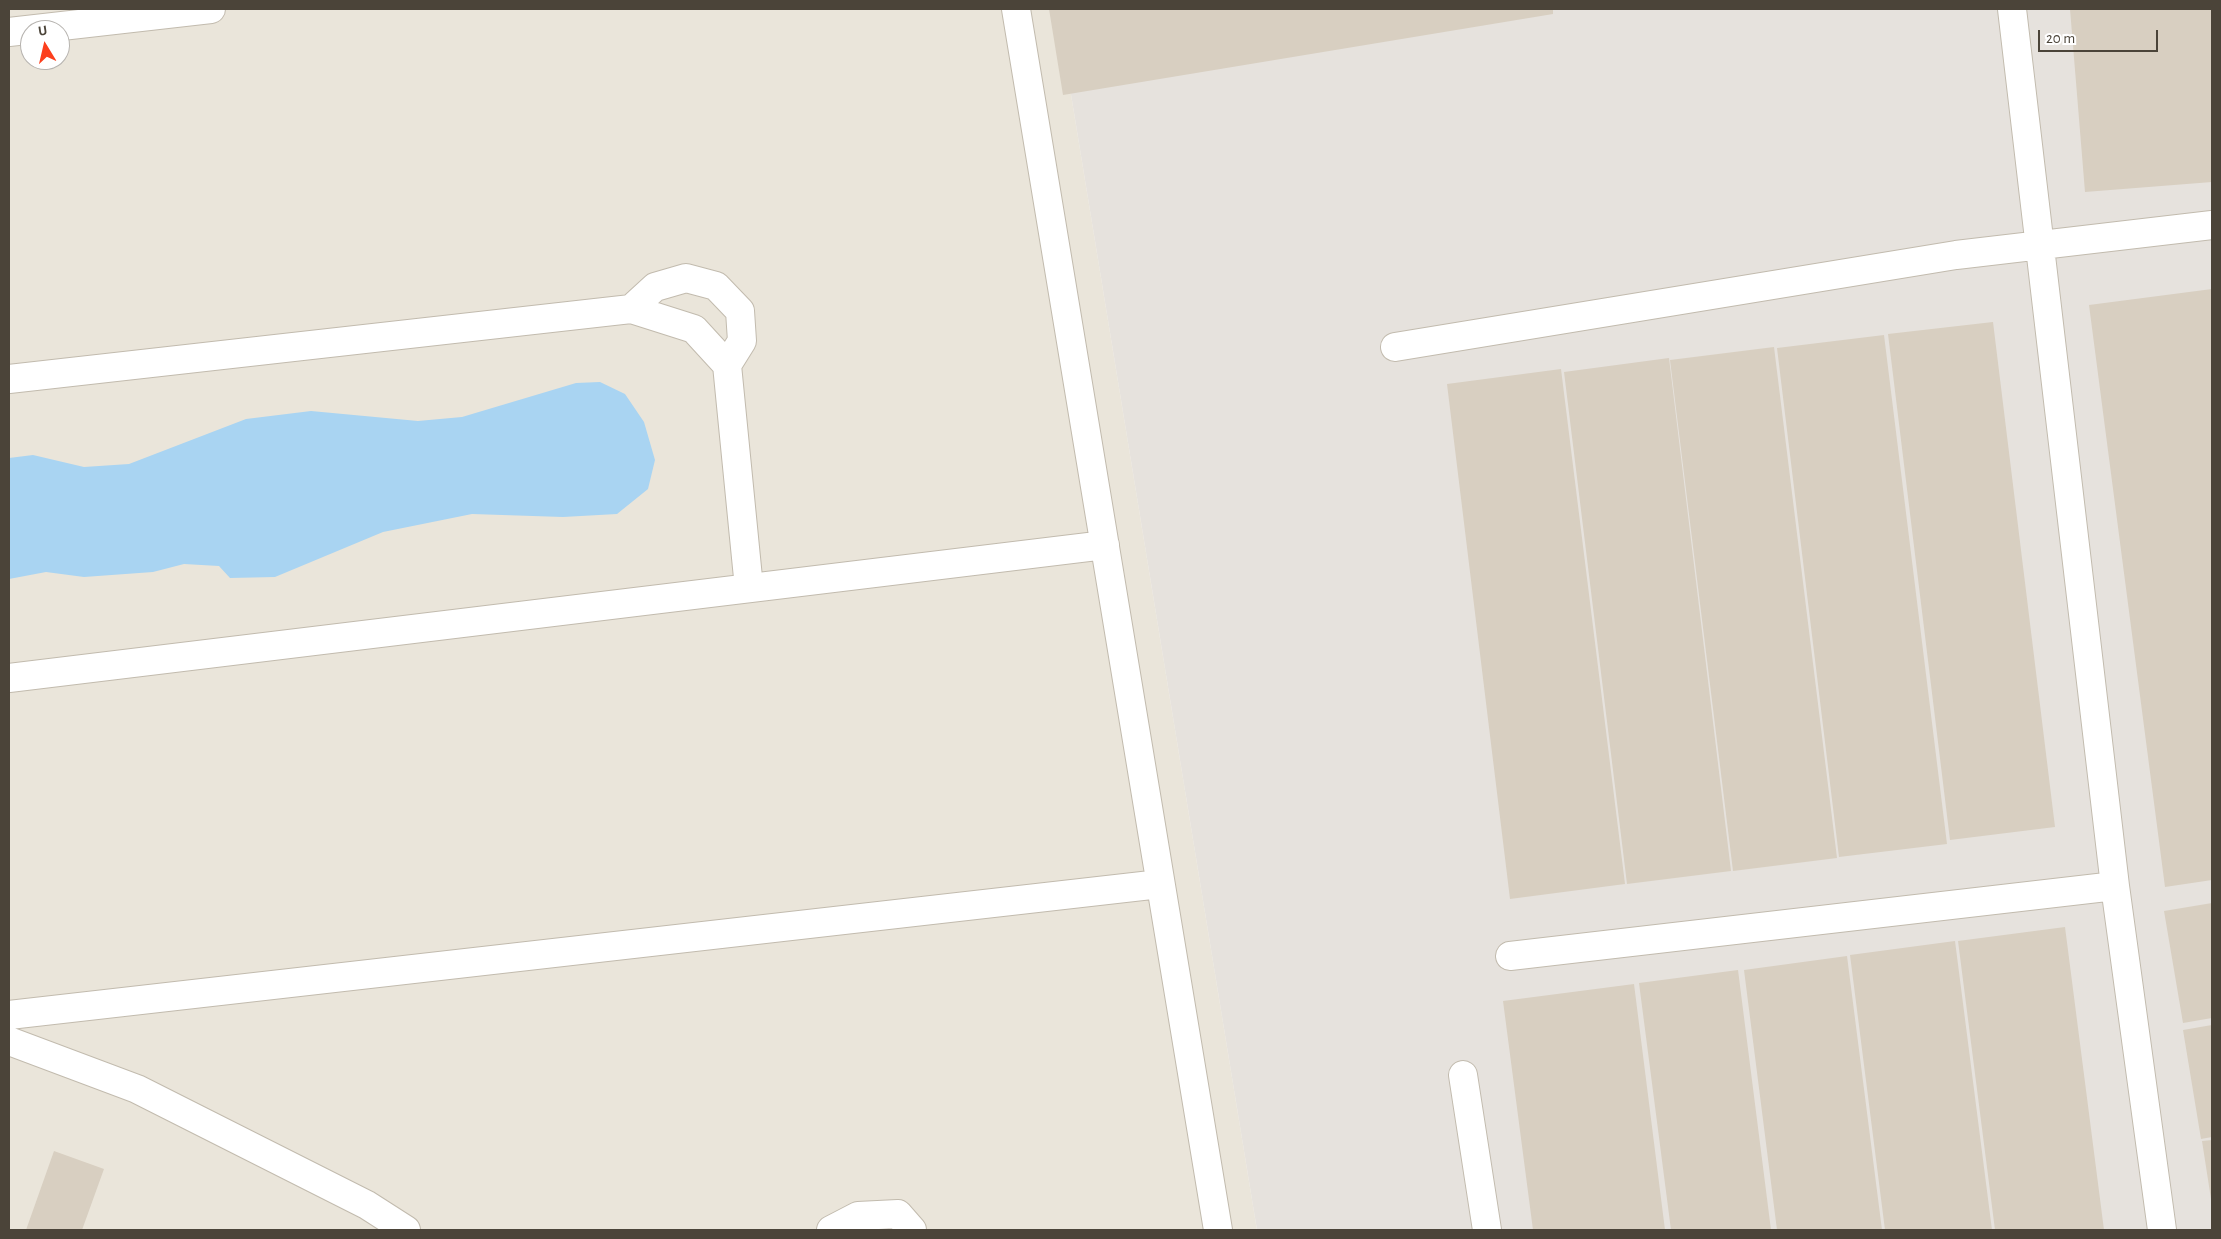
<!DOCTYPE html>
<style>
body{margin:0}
#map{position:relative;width:2221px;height:1239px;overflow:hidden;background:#f6f3ec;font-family:"Alegreya Sans",sans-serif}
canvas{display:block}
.frame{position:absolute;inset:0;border:10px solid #4b4439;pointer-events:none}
.north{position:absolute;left:20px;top:20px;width:50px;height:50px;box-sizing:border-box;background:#fff;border:1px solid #b7b4b0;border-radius:50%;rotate:351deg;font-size:14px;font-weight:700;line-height:20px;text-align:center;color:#4b4439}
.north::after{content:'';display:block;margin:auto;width:18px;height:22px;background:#fc3f1d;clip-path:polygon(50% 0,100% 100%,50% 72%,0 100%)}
.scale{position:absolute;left:2038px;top:30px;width:120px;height:22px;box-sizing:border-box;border:2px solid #4b4439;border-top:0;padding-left:6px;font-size:15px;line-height:18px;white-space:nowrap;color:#4b4439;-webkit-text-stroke:4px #fff;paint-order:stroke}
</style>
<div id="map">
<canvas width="2221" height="1239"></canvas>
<div class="frame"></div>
<div class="north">U</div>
<div class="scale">20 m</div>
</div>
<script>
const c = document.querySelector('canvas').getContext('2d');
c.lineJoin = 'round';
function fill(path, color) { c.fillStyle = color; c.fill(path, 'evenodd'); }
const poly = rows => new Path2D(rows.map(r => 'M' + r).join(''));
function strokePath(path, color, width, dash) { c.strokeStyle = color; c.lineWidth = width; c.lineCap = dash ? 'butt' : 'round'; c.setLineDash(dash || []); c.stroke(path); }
const residential = poly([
 [9,9,1057,9,1257,1230,9,1230],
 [30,30,60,30,60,60,30,60]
]);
const industrial = poly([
 [1057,9,2212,9,2212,1230,1257,1230]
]);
const water = poly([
 [600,382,625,394,644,422,655,460,648,489,617,514,563,517,472,514,383,532,275,577,230,578,219,566,184,564,153,572,84,577,46,572,9,579,9,458,33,455,84,467,129,464,246,419,311,411,418,421,462,417,576,383]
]);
const building = poly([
 [1049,9,1553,9,1553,14,1063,95],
 [2070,9,2212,9,2212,182,2085,192],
 [2212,289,2212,880,2165,887,2089,305],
 [1993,322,2055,827,1950,840,1888,334],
 [1884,335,1947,844,1839,857,1777,348],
 [1774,347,1837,858,1733,871,1670,360],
 [1669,358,1731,871,1627,884,1564,372],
 [1561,369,1625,884,1510,899,1447,384],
 [2212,903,2212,1018,2183,1023,2164,911],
 [2065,927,2104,1230,1995,1230,1958,941],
 [1955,941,1992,1230,1885,1230,1850,955],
 [1847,956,1882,1230,1777,1230,1744,970],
 [1738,970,1771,1230,1671,1230,1639,983],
 [1634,984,1665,1230,1533,1230,1503,1001],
 [2212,1025,2212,1137,2201,1139,2183,1030],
 [2212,1140,2212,1199,2211,1199,2202,1141],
 [54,1151,104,1169,82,1230,26,1230]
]);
const minor = poly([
 [1016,9,1218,1230],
 [2012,9,2115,886,2162,1230],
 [9,32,211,9],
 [631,309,655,287,686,278,716,286,740,311,742,341,727,365],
 [1395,347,1956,255,2212,225],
 [9,379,631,309,694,329,727,365,749,588],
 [9,678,1105,545],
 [1510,956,2115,886],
 [9,1015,1160,884],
 [9,1041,137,1089,367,1205,406,1230],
 [1463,1075,1487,1230],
 [831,1230,858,1216,898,1214,912,1230]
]);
fill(residential, '#eae5da');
fill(industrial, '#e6e2dd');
fill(water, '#a9d4f2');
fill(building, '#d8cfc1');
strokePath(minor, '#c2bbae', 30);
strokePath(minor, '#fff', 28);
</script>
